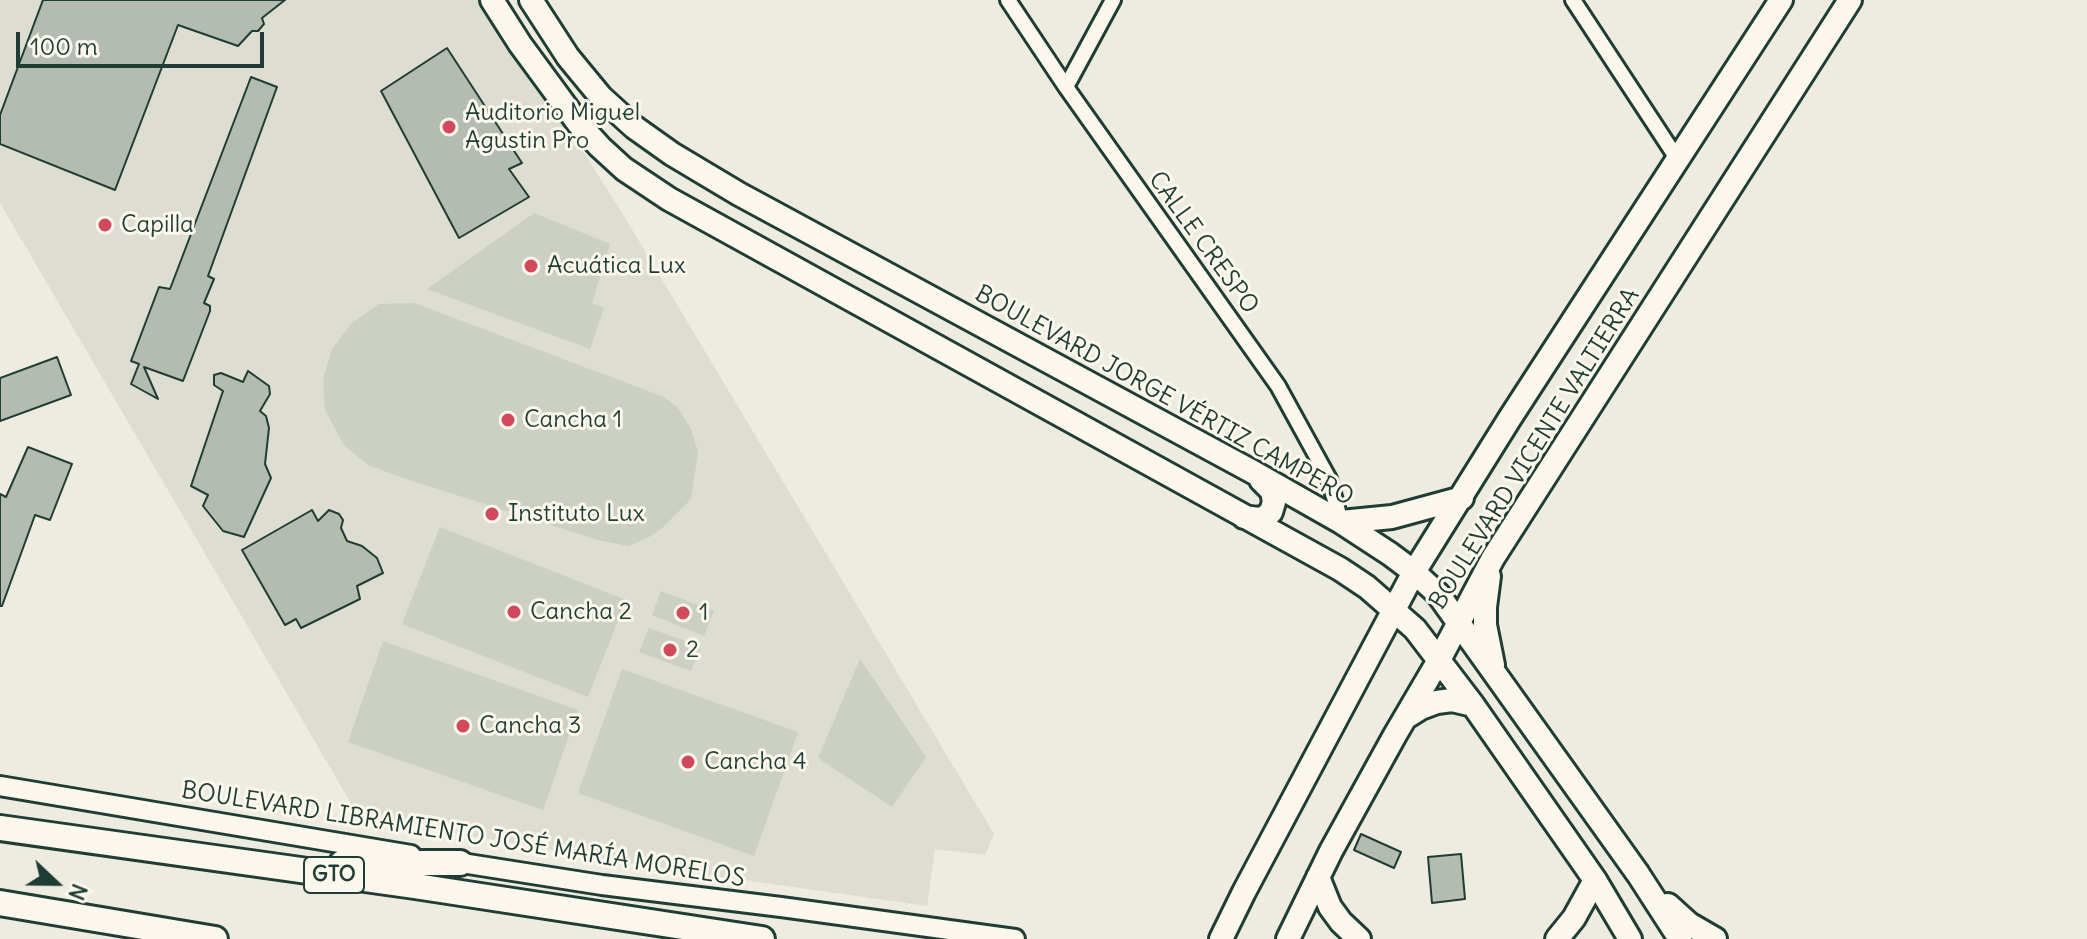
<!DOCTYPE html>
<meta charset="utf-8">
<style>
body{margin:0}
#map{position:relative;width:2087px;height:939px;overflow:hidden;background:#eeece1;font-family:Delius,sans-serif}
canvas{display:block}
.north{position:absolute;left:16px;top:843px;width:80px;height:80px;-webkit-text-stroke:6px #fbf7ec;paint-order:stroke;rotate:112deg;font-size:22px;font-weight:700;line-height:32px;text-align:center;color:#1f3d34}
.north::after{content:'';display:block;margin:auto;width:28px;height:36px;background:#1f3d34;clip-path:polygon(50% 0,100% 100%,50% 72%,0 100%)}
.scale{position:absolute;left:16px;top:32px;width:248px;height:36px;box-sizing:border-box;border:4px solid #1f3d34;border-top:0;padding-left:10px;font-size:24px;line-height:28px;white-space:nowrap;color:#1f3d34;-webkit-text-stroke:6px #fbf7ec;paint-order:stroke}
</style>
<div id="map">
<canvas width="2087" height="939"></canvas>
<div class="north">N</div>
<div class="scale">100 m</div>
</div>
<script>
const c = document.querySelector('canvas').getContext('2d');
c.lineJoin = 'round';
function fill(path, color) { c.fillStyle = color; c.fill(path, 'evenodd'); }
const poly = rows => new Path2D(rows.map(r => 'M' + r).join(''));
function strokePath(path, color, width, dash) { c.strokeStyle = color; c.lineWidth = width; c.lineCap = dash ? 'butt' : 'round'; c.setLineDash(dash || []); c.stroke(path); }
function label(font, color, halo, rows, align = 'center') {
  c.font = font + ' Delius,sans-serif'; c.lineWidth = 6; c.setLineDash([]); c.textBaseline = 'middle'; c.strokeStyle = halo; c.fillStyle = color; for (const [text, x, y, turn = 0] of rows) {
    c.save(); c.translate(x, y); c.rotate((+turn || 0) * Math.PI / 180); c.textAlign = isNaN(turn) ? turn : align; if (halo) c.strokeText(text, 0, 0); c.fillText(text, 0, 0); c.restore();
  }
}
const built = poly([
 [0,0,487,0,621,211,994,834,985,855,935,849,927,906,659,868,359,817,0,203]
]);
const green = poly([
 [534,213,610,244,592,303,604,308,590,349,427,289],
 [414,303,664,397,678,408,691,429,698,452,691,499,662,528,649,537,628,546,598,540,406,479,368,465,344,445,325,410,323,380,332,349,352,323,379,304],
 [440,527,626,600,588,697,402,624],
 [661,591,714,611,704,636,652,615],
 [649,628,701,647,691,671,639,652],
 [383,641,578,710,543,810,348,742],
 [860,659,926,757,892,807,818,758],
 [622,669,798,732,754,856,578,793]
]);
const building = poly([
 [43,0,285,0,262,18,264,24,258,31,252,31,238,46,178,25,115,190,0,144,0,115,43,0],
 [447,48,522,163,509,169,529,197,459,238,381,91,447,48],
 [251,77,277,87,208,276,214,279,204,303,210,306,210,311,183,381,144,367,158,399,131,384,139,364,131,361,159,287,170,289,251,77],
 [57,357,71,395,0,421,0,378,57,357],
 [248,371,269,386,270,394,260,411,266,416,269,428,265,464,271,478,244,537,223,531,203,506,208,495,191,486,223,391,214,385,214,375,221,373,243,382,248,371],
 [28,447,72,464,50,520,35,515,2,606,0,606,0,494,6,497,28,447],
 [312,510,318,521,329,510,339,514,343,520,341,528,347,541,362,546,377,558,383,573,357,586,360,599,301,628,296,619,285,625,242,550,312,510],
 [1361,834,1401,852,1394,868,1354,850,1361,834],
 [1461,854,1465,899,1432,903,1428,857,1461,854]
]);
const minor = poly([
 [1008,0,1066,87,1278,386,1329,479,1341,522],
 [1573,0,1678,160],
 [1066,87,1113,0]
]);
const tertiary = poly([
 [0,786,411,855],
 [449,861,602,885,781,907,1015,939]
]);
const secondary = poly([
 [492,0,520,44,578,123,600,147,624,169,669,199,1340,569,1367,587,1415,629,1473,705,1595,880,1630,939],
 [531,0,568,57,601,97,634,127,672,154,739,194,1253,472,1341,522,1390,554,1414,572,1438,594,1638,874,1680,939],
 [1244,517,1258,519,1265,517,1271,512,1274,502,1272,491,1261,480],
 [1341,522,1392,517,1462,498],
 [1489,576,1485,607,1485,625,1493,665],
 [1405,718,1421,708,1437,702,1452,700,1473,705],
 [1318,877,1330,907,1341,922,1359,939],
 [1668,905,1689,924,1715,939],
 [1221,939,1244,892,1414,572,1510,418,1781,0],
 [1288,939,1331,851,1395,735,1439,660,1493,558,1850,0],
 [1557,939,1574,918,1595,880]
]);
const primary = poly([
 [0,828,415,886,762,939],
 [342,863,460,863],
 [0,903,215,939]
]);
const markers = [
 [449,127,8,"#d1495b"],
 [105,225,8,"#d1495b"],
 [531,266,8,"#d1495b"],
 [508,420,8,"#d1495b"],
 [492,514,8,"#d1495b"],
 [514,612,8,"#d1495b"],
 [683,613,8,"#d1495b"],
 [670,650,8,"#d1495b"],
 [463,726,8,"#d1495b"],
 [688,762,8,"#d1495b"]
];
const shields = [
 [334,875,60]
];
const shieldNames = [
 ["GTO",334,875]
];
const poiNames = [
 ["Auditorio Miguel",465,113],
 ["Agustin Pro",465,141],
 ["Capilla",121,225],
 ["Acuática Lux",547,266],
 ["Cancha 1",524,420],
 ["Instituto Lux",508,514],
 ["Cancha 2",530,612],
 ["1",699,613],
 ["2",686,650],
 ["Cancha 3",479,726],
 ["Cancha 4",704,762]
];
const streetNames = [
 ["CALLE CRESPO",1203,243,54],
 ["BOULEVARD JORGE VÉRTIZ CAMPERO",1164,396,29],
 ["BOULEVARD VICENTE VALTIERRA",1535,449,-58],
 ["BOULEVARD LIBRAMIENTO JOSÉ MARÍA MORELOS",463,835,9]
];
fill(built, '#ddddd2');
fill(green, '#cbcfc4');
fill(building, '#b4bbb0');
strokePath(building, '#1f3d34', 2);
strokePath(minor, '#1f3d34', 20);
strokePath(tertiary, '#1f3d34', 24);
strokePath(secondary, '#1f3d34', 28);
strokePath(primary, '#1f3d34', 30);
strokePath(minor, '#fbf7ec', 14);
strokePath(tertiary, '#fbf7ec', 18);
strokePath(secondary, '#fbf7ec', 22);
strokePath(primary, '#fbf7ec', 24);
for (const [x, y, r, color] of markers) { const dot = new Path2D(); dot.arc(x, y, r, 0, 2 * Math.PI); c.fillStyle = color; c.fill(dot); strokePath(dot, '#fbf7ec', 3); }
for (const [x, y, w] of shields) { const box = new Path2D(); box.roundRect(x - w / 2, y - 18, w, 36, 6); c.fillStyle = '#fbf7ec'; c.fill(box); strokePath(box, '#1f3d34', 2); }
label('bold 22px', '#1f3d34', null, shieldNames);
label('24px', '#1f3d34', '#fbf7ec', poiNames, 'left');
label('24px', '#1f3d34', '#fbf7ec', streetNames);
</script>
